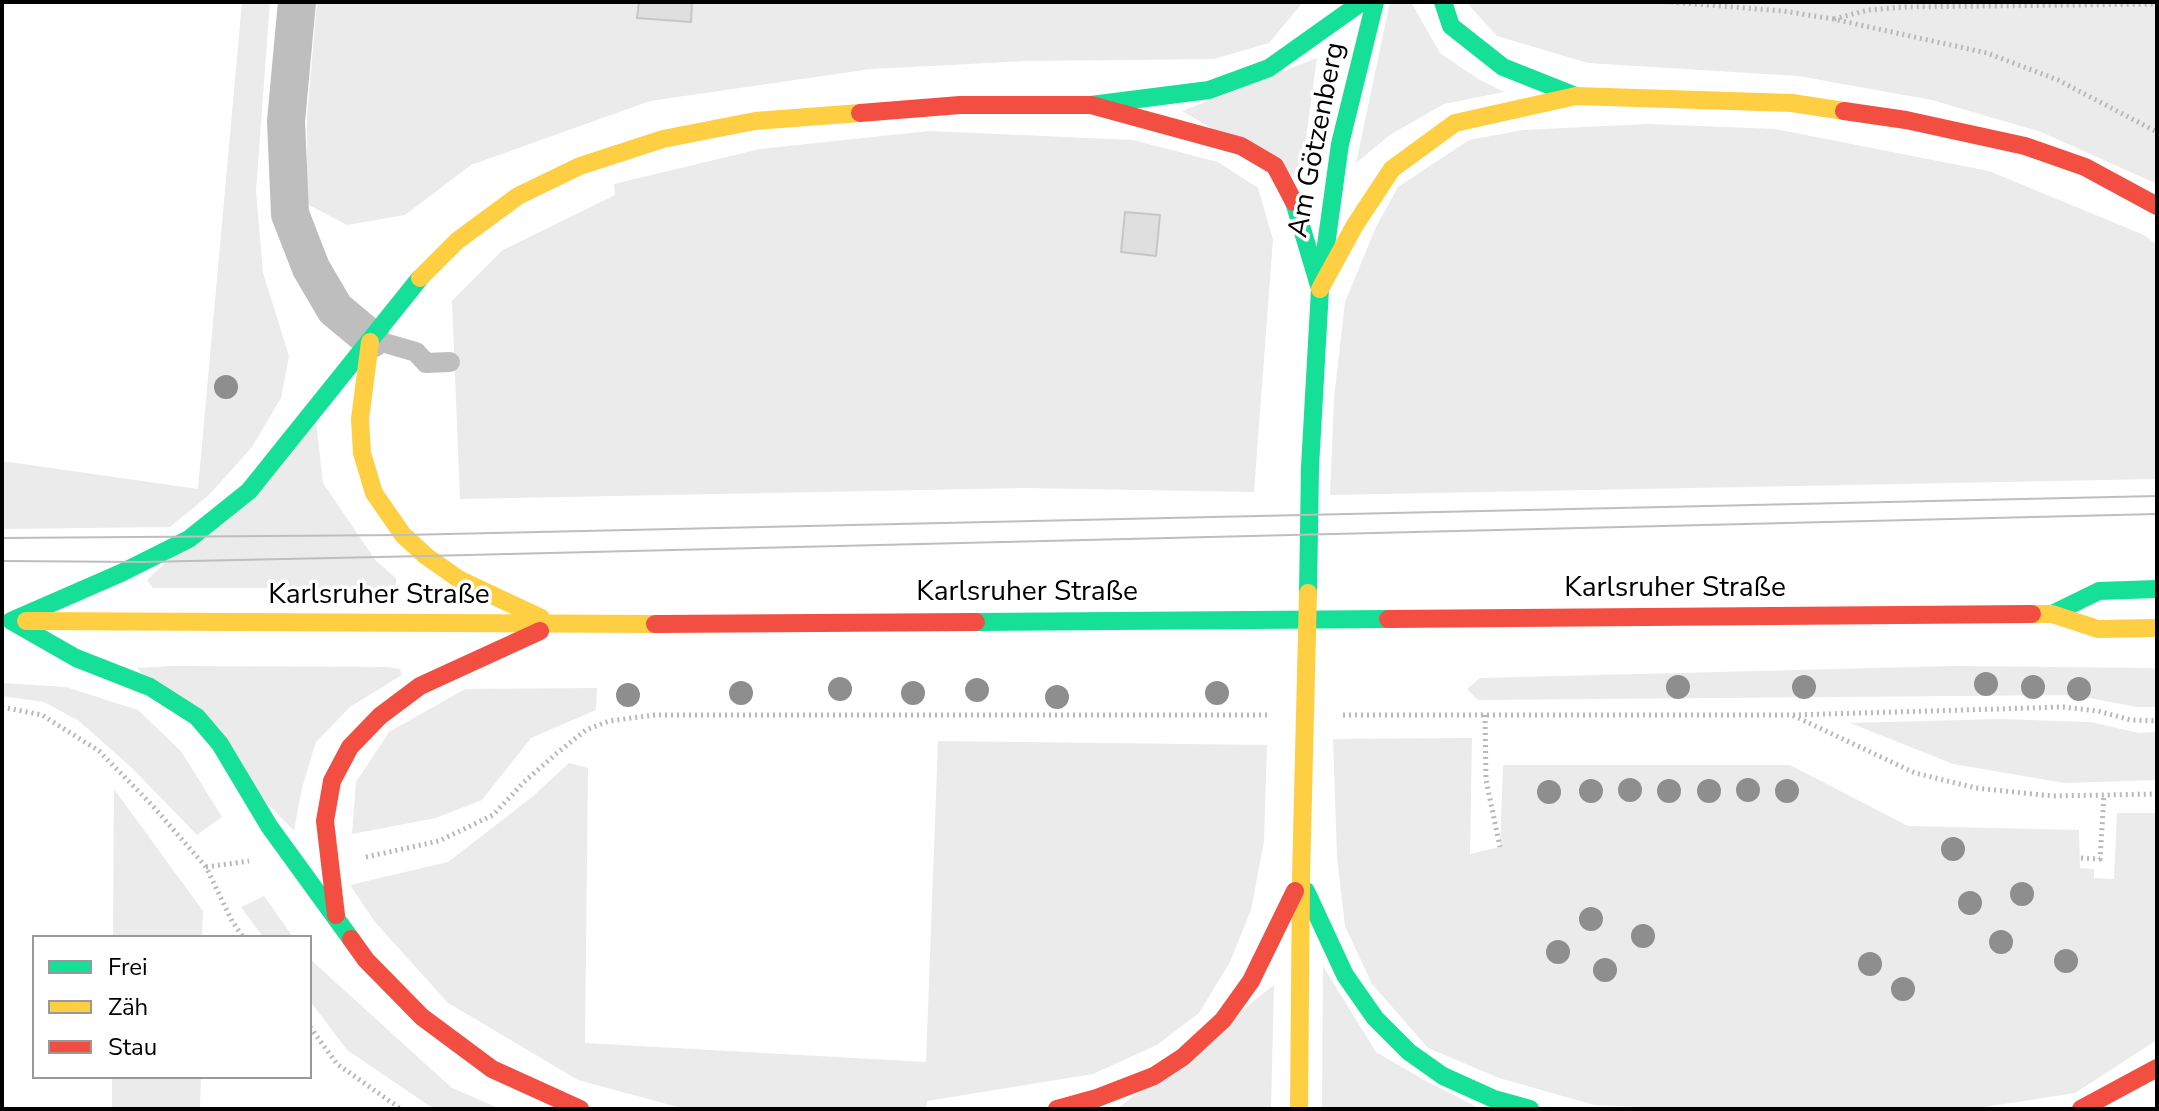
<!DOCTYPE html>
<meta charset="utf-8">
<style>
body{margin:0}
#map{position:relative;width:2159px;height:1111px;overflow:hidden;background:#fff;font-family:"Nunito Sans",sans-serif}
canvas{display:block}
.frame{position:absolute;inset:0;border:4px solid #000;pointer-events:none}
.legend{position:absolute;left:32px;top:935px;width:280px;height:144px;box-sizing:border-box;background:#fff;border:2px solid #999;margin:0;padding:10px 14px;list-style:none;font-size:24px;color:#000}
.legend li{display:flex;align-items:center;gap:16px;height:40px}
.legend b{width:40px;border:2px solid #999}
</style>
<div id="map">
<canvas width="2159" height="1111"></canvas>
<div class="frame"></div>
<ul class="legend">
<li><b style="height:10px;background:#16e098"></b>Frei</li>
<li><b style="height:10px;background:#ffcf43"></b>Zäh</li>
<li><b style="height:10px;background:#f24e42"></b>Stau</li>
</ul>
</div>
<script>
const c = document.querySelector('canvas').getContext('2d');
c.lineJoin = 'round';
function fill(path, color) { c.fillStyle = color; c.fill(path, 'evenodd'); }
const poly = rows => new Path2D(rows.map(r => 'M' + r).join(''));
function strokePath(path, color, width, dash) { c.strokeStyle = color; c.lineWidth = width; c.lineCap = dash ? 'butt' : 'round'; c.setLineDash(dash || []); c.stroke(path); }
function label(font, color, halo, rows, align = 'center') {
  c.font = font + ' "Nunito Sans",sans-serif'; c.lineWidth = 7; c.setLineDash([]); c.textBaseline = 'middle'; c.strokeStyle = halo; c.fillStyle = color; for (const [text, x, y, turn = 0] of rows) {
    c.save(); c.translate(x, y); c.rotate((+turn || 0) * Math.PI / 180); c.textAlign = isNaN(turn) ? turn : align; if (halo) c.strokeText(text, 0, 0); c.fillText(text, 0, 0); c.restore();
  }
}
const green = poly([
 [242,2,270,2,256,190,263,273,289,356,281,398,252,447,208,496,170,527,2,529,2,461,198,489],
 [317,2,1303,2,1269,43,1214,59,1027,61,871,69,650,101,471,165,405,215,347,225,307,204,307,118],
 [1390,2,1411,2,1440,53,1478,79,1504,92,1444,104,1390,135,1356,163],
 [1466,2,2157,2,2157,184,2041,132,1932,100,1798,76,1588,63,1497,36],
 [1317,58,1300,180,1182,111],
 [1648,124,1775,129,1989,171,2144,235,2157,245,2157,479,1330,495,1334,398,1345,302,1376,227,1398,187,1469,140,1523,130],
 [929,131,1133,140,1218,162,1258,188,1273,239,1254,492,1025,488,460,499,452,301,503,250,615,195,614,184,760,149],
 [316,421,323,483,376,561,396,578,396,588,153,588,147,580],
 [173,666,388,667,400,669,402,675,350,707,316,742,302,788,294,831,137,668],
 [1954,666,2150,668,2157,669,2157,707,2137,707,2074,695,1478,700,1467,689,1480,678],
 [2,683,66,687,138,710,181,751,222,817,197,835,132,768,79,721,44,702,2,696],
 [597,688,596,710,531,738,482,800,436,818,352,834,356,782,389,732,465,689],
 [2000,719,2090,722,2139,733,2157,732,2157,780,2065,783,1953,764,1850,723],
 [1472,738,1470,854,1500,847,1503,765,1790,765,1908,826,2079,830,2080,868,2094,869,2094,878,2114,879,2117,813,2157,813,2157,1040,2075,1093,1972,1109,1687,1109,1594,1105,1499,1078,1428,1048,1372,984,1345,926,1337,857,1333,739],
 [938,741,1267,745,1264,841,1251,910,1230,962,1199,1013,1157,1045,1093,1074,927,1101,926,1109,685,1109,578,1080,448,1003,375,922,350,885,448,862,532,797,569,763,588,768,585,1043,926,1062],
 [114,789,203,911,202,937,113,937],
 [264,896,293,937,263,937,241,907],
 [310,959,452,1088,501,1109,434,1109,347,1050,310,1001],
 [1323,966,1376,1052,1426,1081,1481,1109,1322,1109],
 [1274,985,1271,1109,1117,1109],
 [112,1077,201,1077,200,1109,112,1109]
]);
const building = poly([
 [639,2,692,2,691,22,637,18,639,2],
 [1125,212,1160,215,1156,256,1121,252,1125,212]
]);
const path = poly([
 [1671,2,1783,11,1833,19,1987,53,2058,80,2157,132],
 [1834,19,1868,10,1905,7,2157,4],
 [2,707,42,715,99,751,151,804,206,867,232,921,243,937],
 [1343,715,1792,715,1915,773,1976,788,2052,796,2157,794],
 [1485,715,1486,780,1500,847],
 [1793,715,2063,707,2098,711,2131,720,2157,721],
 [366,857,439,841,493,815,524,782,557,753,586,730,609,721,655,715,1269,715],
 [2081,858,2100,859,2104,795],
 [206,867,249,861],
 [310,1027,337,1064,401,1109]
]);
const lane = poly([
 [371,339,416,352,426,363,450,362]
]);
const street = poly([
 [297,2,286,121,290,214,311,268,335,309,371,339]
]);
const fast = poly([
 [1443,2,1451,26,1503,67,1576,96],
 [1091,105,1209,90,1269,68,1362,2],
 [1294,202,1320,289,1310,467,1308,593],
 [1320,289,1340,144,1375,2],
 [2052,614,2099,591,2157,589],
 [11,621,121,573,189,539,249,491,420,278],
 [13,622,76,658,150,687,197,717,220,744,269,826,351,939],
 [976,622,1388,619],
 [1306,891,1345,975,1375,1018,1409,1052,1443,1076,1494,1099,1530,1109]
]);
const slow = poly([
 [420,278,457,241,518,196,580,166,663,139,755,121,860,113],
 [1320,289,1355,225,1392,169,1455,123,1576,96,1792,103,1844,111],
 [370,342,360,419,362,453,374,493,403,535,426,556,460,580,541,618],
 [2032,614,2052,614,2098,629,2157,628],
 [26,621,655,624],
 [1299,1109,1301,877,1308,593]
]);
const jam = poly([
 [1844,111,1906,120,2025,146,2085,167,2157,206],
 [860,113,960,105,1091,105,1241,146,1275,166,1294,202],
 [1388,619,2032,614],
 [655,624,976,622],
 [336,915,325,821,332,781,350,747,380,716,420,686,540,631],
 [351,939,366,960,422,1017,492,1069,580,1109],
 [1057,1109,1097,1098,1154,1076,1183,1057,1223,1020,1251,981,1295,891],
 [2081,1109,2157,1068]
]);
const tram = poly([
 [2,538,403,535,2157,496],
 [2,561,143,562,426,556,2157,514]
]);
const trees = [
 [226,387],
 [1986,684],
 [1678,687],
 [1804,687],
 [2033,687],
 [840,689],
 [2079,689],
 [977,690],
 [741,693],
 [913,693],
 [1217,693],
 [628,695],
 [1057,697],
 [1630,790],
 [1748,790],
 [1591,791],
 [1669,791],
 [1709,791],
 [1787,791],
 [1549,792],
 [1953,849],
 [2022,894],
 [1970,903],
 [1591,919],
 [1643,936],
 [2001,942],
 [1558,952],
 [2066,961],
 [1870,964],
 [1605,970],
 [1903,989]
];
const streetNames = [
 ["Am Götzenberg",1318,140,-79],
 ["Karlsruher Straße",1675,589],
 ["Karlsruher Straße",1027,593],
 ["Karlsruher Straße",379,596]
];
fill(green, '#ebebeb');
fill(building, '#dfdfdf');
strokePath(building, '#c6c6c6', 2);
strokePath(path, '#b9b9b9', 5, [2, 4]);
strokePath(lane, '#bebebe', 20);
strokePath(street, '#bebebe', 38);
strokePath(fast, '#16e098', 18);
strokePath(slow, '#ffcf43', 18);
strokePath(jam, '#f24e42', 18);
strokePath(tram, '#bebebe', 2);
c.fillStyle = '#8e8e8e';
for (const [x, y] of trees) { c.beginPath(); c.arc(x, y, 12, 0, 2 * Math.PI); c.fill(); }
label('28px', '#000', '#fff', streetNames);
</script>
